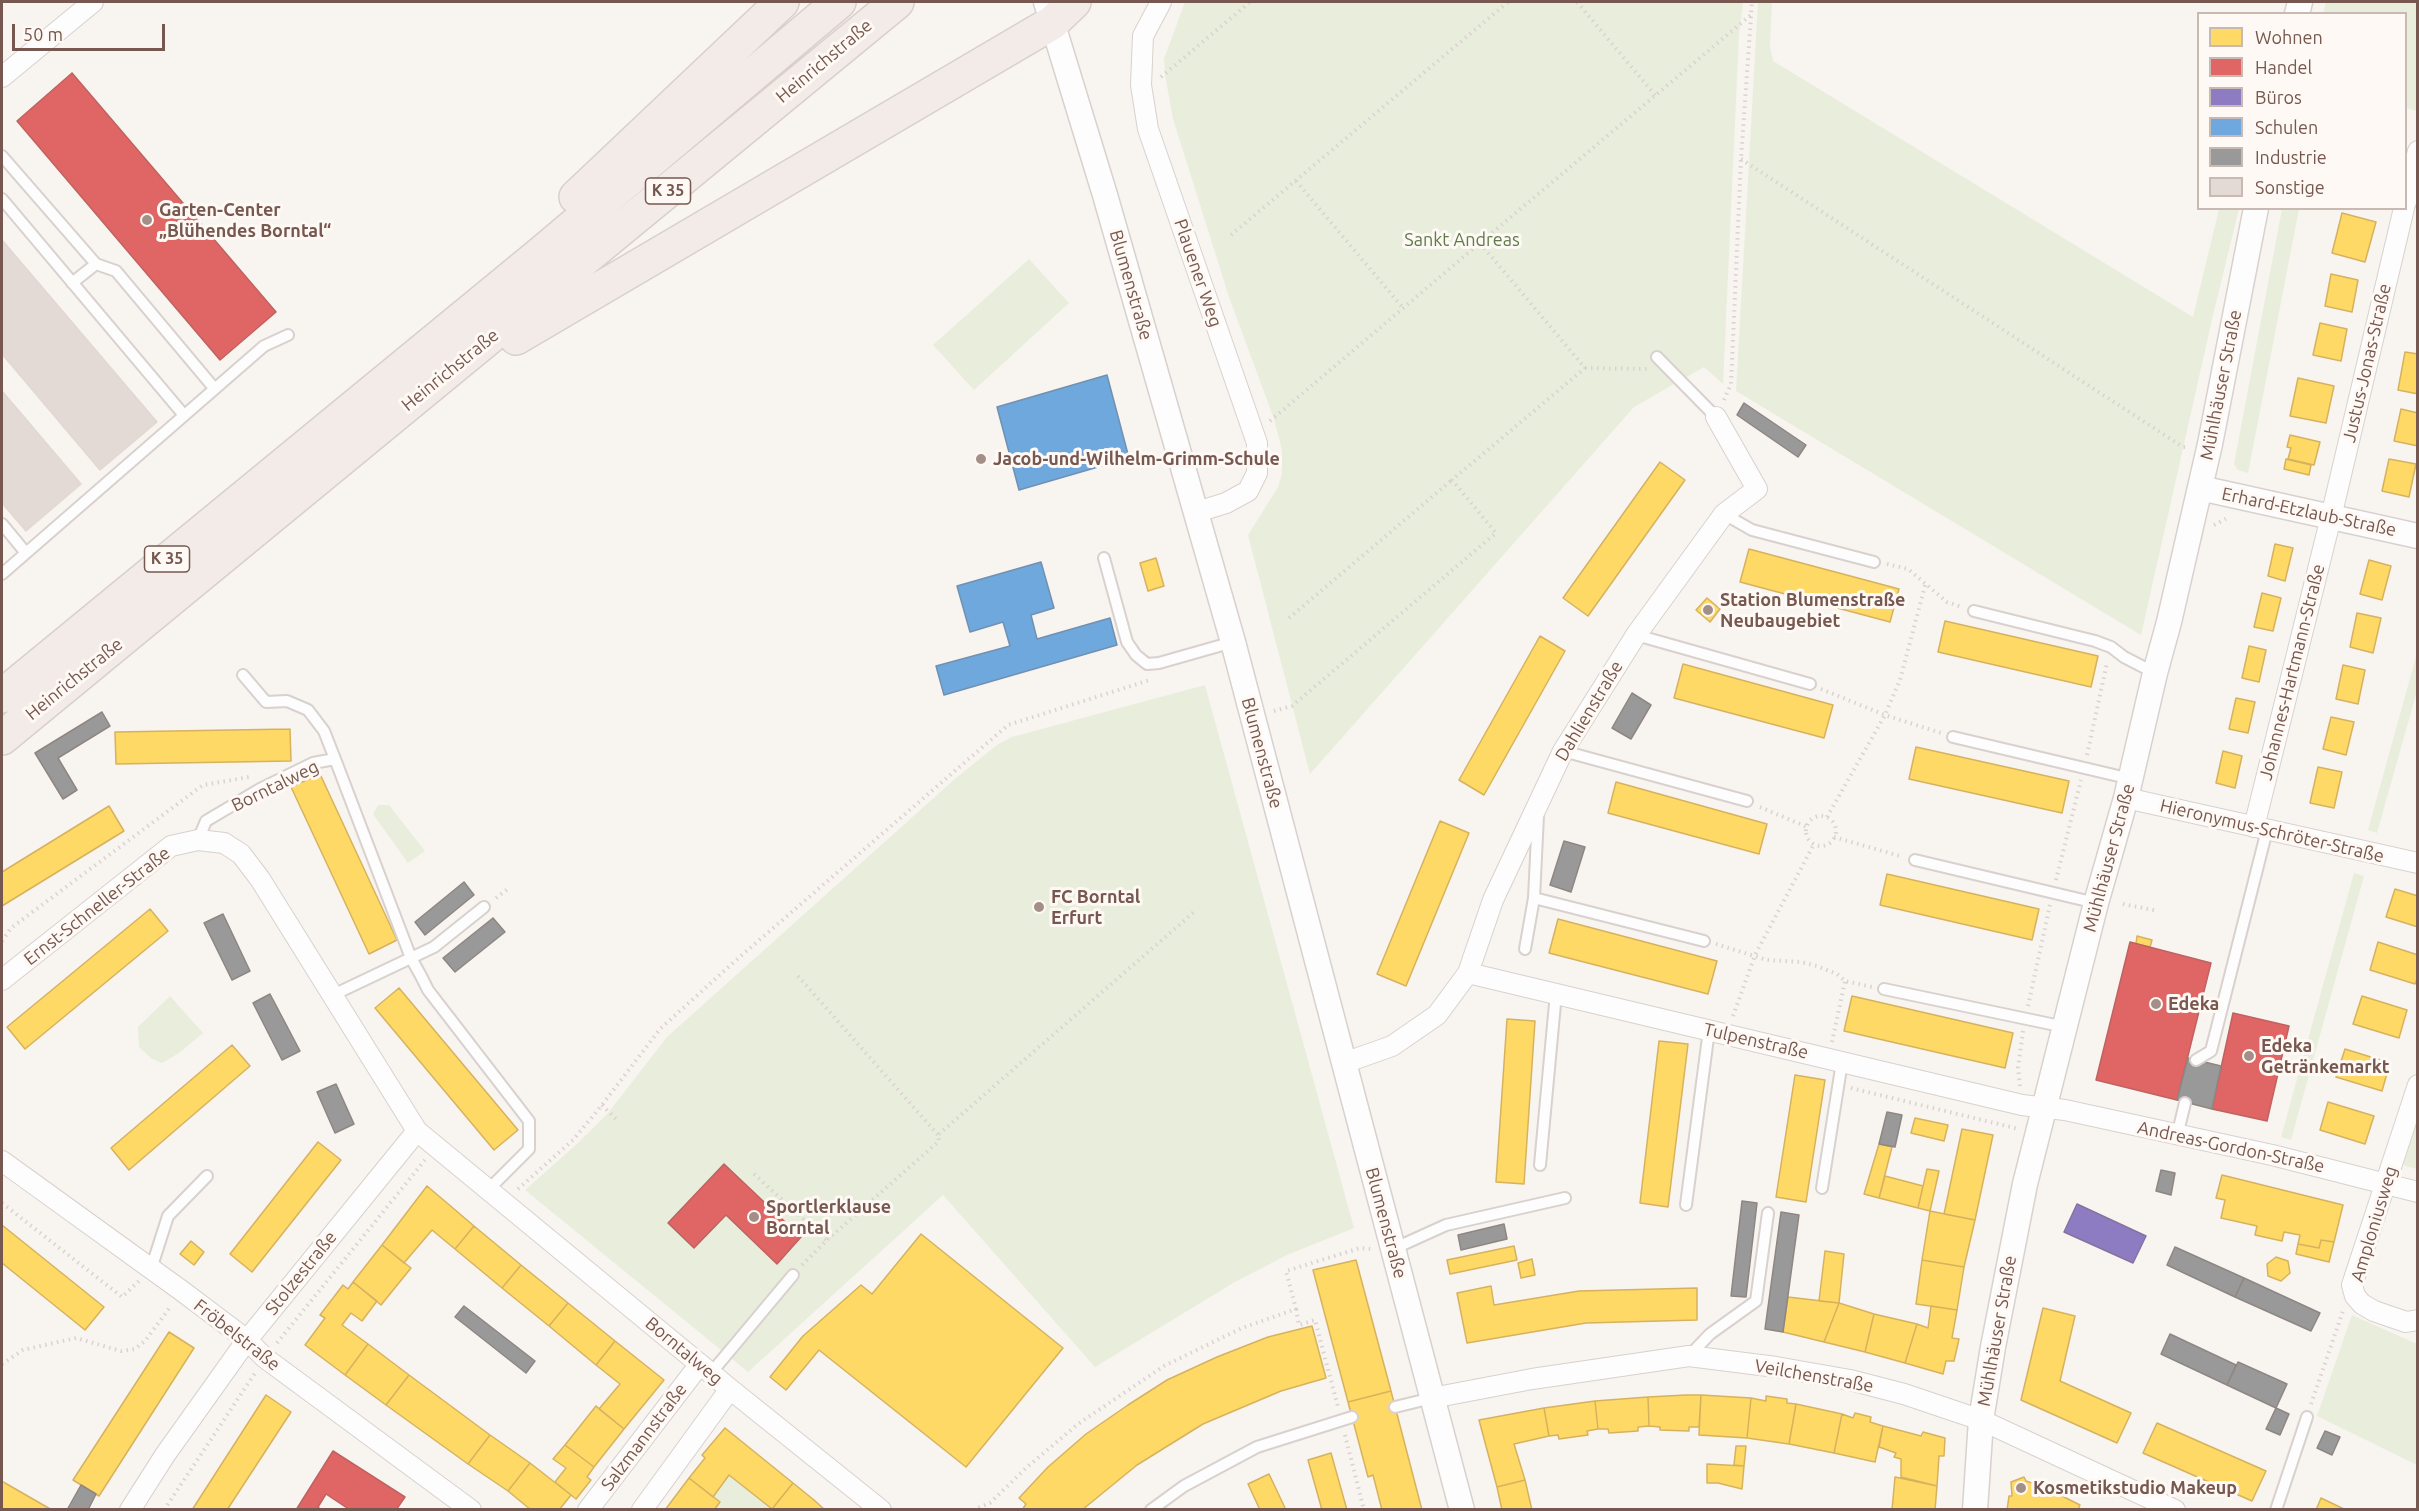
<!DOCTYPE html>
<meta charset="utf-8">
<style>
body{margin:0}
#map{position:relative;width:2419px;height:1511px;overflow:hidden;background:#f8f4f0;font-family:Ubuntu,sans-serif}
canvas{display:block}
.frame{position:absolute;inset:0;border:3px solid #775850;pointer-events:none}
.legend{position:absolute;left:2197px;top:12px;width:210px;height:198px;box-sizing:border-box;background:#fef9f4;border:2px solid #c8b9b2;margin:0;padding:8px 10px;list-style:none;font-size:18px;color:#775850}
.legend li{display:flex;align-items:center;gap:12px;height:30px}
.legend b{width:30px;border:2px solid #c8b9b2}
.scale{position:absolute;left:12px;top:24px;width:153px;height:27px;box-sizing:border-box;border:3px solid #775850;border-top:0;padding-left:8px;font-size:18px;line-height:21px;white-space:nowrap;color:#775850;-webkit-text-stroke:4px #fef9f4;paint-order:stroke}
</style>
<div id="map">
<canvas width="2419" height="1511"></canvas>
<div class="frame"></div>
<ul class="legend">
<li><b style="height:16px;background:#ffd966"></b>Wohnen</li>
<li><b style="height:16px;background:#e06666"></b>Handel</li>
<li><b style="height:16px;background:#8e7cc3"></b>Büros</li>
<li><b style="height:16px;background:#6fa8dc"></b>Schulen</li>
<li><b style="height:16px;background:#999"></b>Industrie</li>
<li><b style="height:16px;background:#e3dad5"></b>Sonstige</li>
</ul>
<div class="scale">50 m</div>
</div>
<script>
const c = document.querySelector('canvas').getContext('2d');
c.lineJoin = 'round';
function fill(path, color) { c.fillStyle = color; c.fill(path, 'evenodd'); }
const poly = rows => new Path2D(rows.map(r => 'M' + r).join(''));
function strokePath(path, color, width, dash) { c.strokeStyle = color; c.lineWidth = width; c.lineCap = dash ? 'butt' : 'round'; c.setLineDash(dash || []); c.stroke(path); }
function label(font, color, halo, rows, align = 'center') {
  c.font = font + ' Ubuntu,sans-serif'; c.lineWidth = 6; c.setLineDash([]); c.textBaseline = 'middle'; c.strokeStyle = halo; c.fillStyle = color; for (const [text, x, y, turn = 0] of rows) {
    c.save(); c.translate(x, y); c.rotate((+turn || 0) * Math.PI / 180); c.textAlign = isNaN(turn) ? turn : align; if (halo) c.strokeText(text, 0, 0); c.fillText(text, 0, 0); c.restore();
  }
}
const green = poly([
 [1185,2,1743,2,1739,35,1723,384,1704,367,1634,407,1310,774,1248,535,1278,487,1282,474,1282,450,1274,419,1229,297,1173,119,1165,75,1164,59],
 [1758,2,1772,2,1770,46,1773,61,2193,317,2219,209,2239,209,2213,315,2141,635,1736,391],
 [2326,2,2417,2,2417,111,2406,108,2406,14,2323,13],
 [2282,209,2299,209,2248,473,2238,470,2234,464],
 [1029,259,1069,303,974,390,933,345],
 [2417,653,2417,691,2377,833,2368,830],
 [1205,685,1354,1228,1287,1255,1235,1282,1095,1367,943,1195,748,1372,525,1190,578,1143,608,1113,667,1037,956,778,997,745,1012,737],
 [378,805,389,805,425,851,408,863,373,814],
 [2354,873,2364,876,2291,1140,2281,1137],
 [170,996,203,1033,179,1053,162,1063,152,1059,139,1047,138,1027],
 [2417,1111,2417,1169,2405,1166,2401,1159],
 [2352,1315,2417,1344,2417,1465,2317,1416],
 [729,1475,773,1509,714,1509,713,1497]
]);
const homes = poly([
 [2342,213,2376,222,2365,262,2332,253,2342,213],
 [2331,274,2358,280,2352,312,2325,306,2331,274],
 [2320,323,2347,329,2341,361,2313,355,2320,323],
 [2405,352,2418,354,2418,394,2398,390,2405,352],
 [2298,378,2334,386,2326,423,2290,416,2298,378],
 [2401,409,2418,413,2418,446,2394,441,2401,409],
 [2290,435,2320,442,2314,465,2288,459,2291,448,2287,447,2290,435],
 [2286,459,2311,465,2309,475,2284,469,2286,459],
 [2389,459,2416,464,2409,497,2382,491,2389,459],
 [1660,462,1685,480,1588,616,1563,598,1660,462],
 [2275,544,2293,548,2285,581,2268,576,2275,544],
 [1749,549,1899,589,1890,622,1740,582,1749,549],
 [1156,558,1164,586,1148,591,1140,563,1156,558],
 [2369,560,2391,566,2382,600,2360,594,2369,560],
 [2262,593,2281,598,2273,631,2254,627,2262,593],
 [1707,598,1720,609,1710,622,1696,610,1707,598],
 [2357,613,2381,618,2373,653,2350,647,2357,613],
 [1945,621,2098,656,2091,687,1938,652,1945,621],
 [1540,636,1565,651,1484,795,1459,780,1540,636],
 [2249,646,2266,650,2259,682,2242,678,2249,646],
 [1683,664,1833,705,1824,738,1674,698,1683,664],
 [2343,665,2365,670,2358,704,2336,699,2343,665],
 [2236,698,2255,702,2248,733,2229,729,2236,698],
 [2331,717,2354,722,2346,755,2323,749,2331,717],
 [290,729,291,761,116,764,115,732,290,729],
 [1916,747,2069,781,2062,813,1909,779,1916,747],
 [2223,751,2242,756,2235,788,2216,783,2223,751],
 [2318,767,2342,772,2334,808,2310,803,2318,767],
 [320,774,397,940,369,954,291,787,320,774],
 [1616,782,1767,824,1759,854,1608,813,1616,782],
 [109,806,124,831,2,906,2,872,109,806],
 [1440,821,1469,833,1406,986,1377,974,1440,821],
 [1887,874,2039,909,2032,940,1880,905,1887,874],
 [2395,889,2418,896,2418,927,2386,917,2395,889],
 [150,909,168,931,25,1049,7,1027,150,909],
 [1558,919,1717,961,1708,994,1549,953,1558,919],
 [2137,936,2152,940,2150,947,2136,944,2137,936],
 [2378,942,2418,955,2418,977,2415,984,2370,970,2378,942],
 [399,988,518,1130,494,1150,375,1008,399,988],
 [1852,996,2013,1033,2005,1068,1844,1031,1852,996],
 [2362,996,2407,1010,2399,1038,2353,1024,2362,996],
 [1507,1019,1535,1021,1524,1184,1496,1182,1507,1019],
 [1659,1041,1688,1044,1668,1207,1640,1203,1659,1041],
 [232,1045,250,1066,129,1170,111,1148,232,1045],
 [2345,1049,2390,1063,2382,1091,2336,1077,2345,1049],
 [1795,1075,1825,1080,1806,1202,1776,1197,1795,1075],
 [2328,1102,2374,1116,2365,1144,2320,1130,2328,1102],
 [1915,1118,1948,1125,1944,1141,1911,1133,1915,1118],
 [1962,1129,1993,1135,1975,1220,1944,1214,1962,1129],
 [318,1142,341,1160,252,1272,230,1254,318,1142],
 [1879,1144,1892,1147,1879,1198,1864,1194,1879,1144],
 [1927,1169,1939,1171,1930,1211,1918,1208,1927,1169],
 [2222,1175,2343,1205,2334,1242,2321,1240,2319,1248,2298,1244,2300,1235,2284,1232,2282,1241,2255,1235,2257,1226,2221,1218,2225,1200,2216,1198,2222,1175],
 [1885,1176,1923,1186,1918,1208,1879,1198,1885,1176],
 [427,1186,474,1226,455,1249,432,1230,404,1263,382,1245,427,1186],
 [1930,1211,1975,1220,1964,1267,1922,1260,1930,1211],
 [2,1225,104,1307,85,1330,2,1263,2,1225],
 [474,1226,521,1265,502,1288,455,1249,474,1226],
 [921,1234,1063,1348,966,1467,819,1350,786,1390,770,1377,803,1336,861,1285,872,1294,921,1234],
 [2321,1240,2334,1242,2329,1262,2296,1254,2298,1244,2319,1248,2321,1240],
 [191,1241,204,1252,194,1265,180,1254,191,1241],
 [382,1245,411,1268,381,1305,353,1282,382,1245],
 [1514,1246,1517,1260,1450,1274,1447,1260,1514,1246],
 [1825,1251,1844,1254,1839,1303,1819,1301,1825,1251],
 [2276,1257,2288,1261,2290,1273,2281,1281,2268,1276,2267,1264,2276,1257],
 [1532,1259,1535,1275,1521,1278,1518,1263,1532,1259],
 [1356,1260,1391,1391,1348,1402,1313,1270,1356,1260],
 [1922,1260,1964,1267,1957,1310,1916,1304,1922,1260],
 [521,1265,568,1303,549,1326,502,1288,521,1265],
 [353,1282,377,1301,362,1321,351,1313,342,1325,368,1344,345,1375,305,1345,325,1318,320,1315,343,1285,348,1289,353,1282],
 [1491,1286,1494,1305,1579,1291,1697,1288,1697,1320,1586,1323,1467,1343,1457,1293,1491,1286],
 [1788,1297,1839,1303,1824,1342,1783,1332,1788,1297],
 [568,1303,615,1341,596,1365,549,1326,568,1303],
 [1839,1303,1874,1314,1865,1352,1824,1342,1839,1303],
 [1931,1306,1957,1310,1952,1338,1959,1339,1954,1361,1946,1361,1943,1374,1905,1363,1917,1324,1928,1328,1931,1306],
 [2043,1308,2075,1316,2060,1381,2131,1413,2117,1443,2021,1400,2043,1308],
 [1874,1314,1917,1324,1905,1363,1865,1352,1874,1314],
 [1312,1326,1326,1378,1281,1391,1203,1424,1137,1465,1082,1510,1022,1510,1026,1504,1019,1498,1048,1467,1086,1434,1128,1405,1167,1380,1217,1357,1268,1337,1312,1326],
 [169,1332,194,1348,99,1496,73,1480,169,1332],
 [615,1341,664,1380,624,1429,599,1409,620,1384,596,1365,615,1341],
 [368,1344,409,1375,386,1405,345,1375,368,1344],
 [409,1375,490,1435,468,1464,386,1405,409,1375],
 [1391,1391,1422,1510,1382,1510,1373,1475,1368,1477,1348,1402,1391,1391],
 [266,1395,291,1412,227,1510,192,1510,266,1395],
 [1686,1395,1701,1395,1699,1427,1689,1427,1689,1431,1660,1430,1660,1427,1649,1426,1648,1397,1686,1395],
 [1701,1395,1751,1398,1747,1438,1699,1435,1701,1395],
 [1766,1396,1787,1399,1787,1403,1796,1404,1789,1444,1747,1438,1751,1398,1766,1401,1766,1396],
 [1648,1397,1649,1426,1638,1427,1638,1431,1609,1433,1608,1429,1598,1429,1595,1401,1648,1397],
 [1595,1401,1598,1429,1587,1431,1588,1435,1559,1439,1558,1435,1549,1436,1544,1408,1595,1401],
 [1796,1404,1842,1414,1834,1453,1789,1444,1796,1404],
 [596,1406,624,1429,594,1467,565,1445,596,1406],
 [1544,1408,1549,1436,1514,1444,1525,1480,1497,1487,1479,1420,1544,1408],
 [1855,1413,1871,1417,1870,1422,1883,1426,1875,1462,1834,1453,1842,1414,1853,1418,1855,1413],
 [2157,1423,2266,1471,2252,1501,2143,1453,2157,1423],
 [1883,1426,1921,1436,1923,1432,1945,1438,1944,1456,1939,1456,1937,1486,1901,1477,1901,1459,1894,1457,1896,1453,1879,1447,1883,1426],
 [725,1428,793,1483,772,1509,729,1475,713,1497,689,1478,705,1458,702,1455,725,1428],
 [490,1435,530,1463,508,1491,468,1464,490,1435],
 [565,1445,594,1467,587,1477,591,1480,576,1499,555,1482,566,1468,553,1459,565,1445],
 [1736,1446,1746,1446,1744,1466,1734,1465,1736,1446],
 [1331,1453,1347,1510,1322,1510,1308,1460,1331,1453],
 [530,1463,571,1495,559,1510,531,1510,508,1491,530,1463],
 [1707,1464,1744,1466,1742,1489,1718,1483,1707,1483,1707,1464],
 [1269,1474,1286,1510,1260,1510,1248,1484,1269,1474],
 [1895,1477,1937,1486,1935,1510,1892,1510,1895,1477],
 [2024,1477,2026,1481,2038,1485,2040,1483,2061,1493,2060,1495,2080,1505,2078,1510,2007,1510,2009,1496,2012,1496,2011,1482,2024,1477],
 [689,1478,720,1502,714,1510,665,1510,689,1478],
 [1525,1480,1532,1510,1502,1510,1497,1487,1525,1480],
 [2,1481,5,1483,52,1510,2,1510,2,1481],
 [793,1483,814,1500,825,1510,772,1509,793,1483],
 [2321,1498,2346,1510,2316,1510,2321,1498]
]);
const shops = poly([
 [72,73,276,312,220,360,17,121,72,73],
 [2130,942,2211,963,2177,1100,2096,1080,2130,942],
 [2233,1013,2289,1026,2267,1121,2212,1109,2233,1013],
 [724,1164,801,1237,777,1264,726,1215,694,1248,668,1223,724,1164],
 [333,1451,405,1497,396,1510,350,1510,326,1494,318,1507,321,1510,296,1510,333,1451]
]);
const offices = poly([
 [2077,1204,2146,1236,2133,1263,2064,1232,2077,1204]
]);
const schools = poly([
 [1107,375,1129,458,1019,490,997,407,1107,375],
 [1041,562,1054,608,1031,615,1037,639,1110,618,1117,645,944,695,936,666,1010,646,1003,622,970,632,957,586,1041,562]
]);
const industry = poly([
 [1744,403,1806,445,1798,457,1737,415,1744,403],
 [1632,693,1651,705,1631,739,1612,728,1632,693],
 [102,712,110,726,58,758,77,790,63,799,35,753,102,712],
 [1564,841,1585,847,1571,892,1550,885,1564,841],
 [464,882,474,895,425,935,415,922,464,882],
 [223,914,250,971,232,980,204,923,223,914],
 [493,918,505,932,455,972,443,958,493,918],
 [270,994,300,1051,282,1060,253,1003,270,994],
 [2188,1058,2221,1066,2212,1109,2177,1100,2188,1058],
 [336,1084,354,1124,335,1133,317,1092,336,1084],
 [1887,1112,1902,1115,1895,1147,1879,1144,1887,1112],
 [2161,1170,2175,1173,2171,1195,2156,1191,2161,1170],
 [1742,1201,1757,1203,1746,1297,1731,1296,1742,1201],
 [1781,1212,1799,1215,1783,1332,1765,1329,1781,1212],
 [1504,1224,1507,1239,1461,1250,1458,1235,1504,1224],
 [2175,1247,2244,1278,2235,1297,2167,1265,2175,1247],
 [2244,1278,2320,1313,2311,1331,2235,1297,2244,1278],
 [464,1306,535,1361,526,1373,455,1317,464,1306],
 [2170,1334,2236,1365,2227,1385,2161,1354,2170,1334],
 [2238,1362,2287,1384,2276,1408,2227,1385,2238,1362],
 [2276,1408,2289,1414,2280,1435,2266,1429,2276,1408],
 [2325,1431,2340,1437,2332,1455,2317,1448,2325,1431],
 [81,1485,96,1494,88,1510,67,1510,81,1485]
]);
const building = poly([
 [2,240,157,422,100,470,2,354,2,240],
 [2,391,81,484,26,531,2,503,2,391]
]);
const path = poly([
 [1577,2,1655,95],
 [1161,77,1250,2],
 [1741,159,2183,447,2189,447],
 [1296,181,1403,308],
 [1231,235,1508,2],
 [1585,368,1647,369],
 [1724,400,1731,384,1741,159,1752,2],
 [1270,421,1480,243],
 [2214,525,2229,517],
 [1887,564,1908,569,1947,602,1962,607],
 [1289,618,1452,480],
 [1821,689,1885,715,1941,733],
 [1274,711,1292,706,1496,533,1452,480,1585,368,1480,243,1752,14],
 [2087,755,2107,663],
 [1760,807,1807,827],
 '1806 831a15 15 0 1 1 30 0a15 15 0 1 1-30 0Z',
 [1827,817,1885,715,1900,680,1926,582],
 [1834,837,1903,857],
 [2056,880,2081,780],
 [496,898,509,888],
 [2123,904,2158,911],
 [2,941,11,928,203,785,249,777],
 [1716,944,1767,960,1801,962,1817,966,1837,974,1845,981,1872,987],
 [798,976,938,1135],
 [2028,1006,2050,905],
 [1733,1016,1755,955,1814,844],
 [1832,1042,1845,981],
 [2020,1086,2018,1068,2023,1031],
 [1851,1088,2019,1129],
 [602,1105,617,1120],
 [754,1174,826,1240],
 [518,1189,573,1140,602,1105,660,1029,735,961,1008,725,1150,680],
 [2,1203,122,1297,139,1281],
 [802,1265,827,1240,939,1141,938,1135,1194,912],
 [1296,1309,1299,1325,1315,1320,1338,1407],
 [277,1343,425,1160],
 [2,1364,23,1350,76,1338,121,1351,135,1349,145,1341,171,1306],
 [2311,1404,2343,1311],
 [1345,1435,1364,1510],
 [164,1510,255,1373],
 [973,1510,990,1503,1026,1468,1078,1424,1164,1366,1242,1328,1296,1309,1286,1271,1360,1248,1371,1249]
]);
const service = poly([
 [2,156,96,264,72,283],
 [2,199,183,414],
 [96,264,116,271,214,388],
 [1657,357,1716,417],
 [1724,514,1752,530,1874,562],
 [2,524,26,553],
 [1104,558,1127,642,1136,655,1147,664,1159,663,1233,642],
 [2,574,264,346,288,335],
 [1974,611,2095,641,2111,647,2124,657,2155,673],
 [1636,635,1810,684],
 [243,675,266,702,287,701,308,710,324,731,335,759],
 [1953,737,2131,779],
 [1563,751,1747,801],
 [198,840,206,821,260,789,313,763,335,759,411,958,421,976,428,990,529,1121,529,1149,489,1189],
 [1915,860,2096,903],
 [1534,898,1704,941],
 [1525,949,1534,898,1538,815],
 [1884,989,2065,1027],
 [333,995,434,947,484,907],
 [2196,1060,2211,1051,2267,830],
 [2177,1136,2185,1103],
 [1540,1165,1556,993],
 [1822,1188,1842,1062],
 [1686,1205,1709,1030],
 [1393,1249,1446,1225,1565,1198],
 [151,1269,168,1216,207,1176],
 [1689,1356,1710,1334,1756,1301,1768,1213],
 [711,1373,793,1275],
 [1395,1407,1432,1398],
 [1151,1510,1184,1486,1257,1447,1352,1417],
 [2276,1510,2307,1417]
]);
const minor = poly([
 [1161,2,1143,36,1141,85,1148,129,1257,443,1257,473,1248,491,1226,503,1197,512],
 [2,77,93,2],
 [2406,202,2418,151],
 [2126,798,2418,863],
 [2254,827,2331,517,2404,208],
 [1468,973,2022,1105,2065,1110,2272,1155,2418,1192],
 [2,980,171,846,198,840,224,843,241,854,260,879,417,1131,730,1389,881,1510],
 [1344,1063,1392,1046,1437,1015,1468,973,1493,900,1563,751,1636,635,1724,514,1757,489,1716,417],
 [2418,1085,2352,1285,2355,1296,2362,1304,2374,1311,2406,1322,2418,1320],
 [2,1161,182,1291,247,1340,265,1358,471,1510],
 [1432,1398,1532,1379,1689,1356,1776,1367,1850,1380,1904,1394,1981,1420,2175,1510],
 [130,1510,165,1455,247,1340,417,1131],
 [588,1510,700,1364],
 [642,1510,730,1389]
]);
const tertiary = poly([
 [1046,2,1105,195,1233,642,1462,1510],
 [2297,14,2300,2],
 [2200,488,2418,536],
 [1975,1510,1981,1420,1993,1347,2025,1184,2096,903,2126,798,2155,673,2169,622,2210,444,2256,208]
]);
const trunk = poly([
 [576,197,782,2],
 [516,338,1052,23,1074,2],
 [2,696,539,255,839,2],
 [2,738,897,2]
]);
const markers = [
 [147,220,6,"#a48f88"],
 [981,459,6,"#a48f88"],
 [1708,610,6,"#a48f88"],
 [1039,907,6,"#a48f88"],
 [2156,1004,6,"#a48f88"],
 [2249,1056,6,"#a48f88"],
 [754,1217,6,"#a48f88"],
 [2021,1488,6,"#a48f88"]
];
const shields = [
 [668,191,45],
 [167,559,45]
];
const shieldNames = [
 ["K 35",668,191],
 ["K 35",167,559]
];
const streetNames = [
 ["Heinrichstraße",824,61,-40],
 ["Plauener Weg",1198,273,71],
 ["Blumenstraße",1131,285,74],
 ["Justus-Jonas-Straße",2367,363,-77],
 ["Heinrichstraße",450,370,-39],
 ["Mühlhäuser Straße",2221,385,-79],
 ["Erhard-Etzlaub-Straße",2309,512,12],
 ["Johannes-Hartmann-Straße",2292,672,-76],
 ["Heinrichstraße",74,679,-39],
 ["Dahlienstraße",1589,711,-59],
 ["Blumenstraße",1262,753,75],
 ["Borntalweg",275,786,-26],
 ["Hieronymus-Schröter-Straße",2272,831,13],
 ["Mühlhäuser Straße",2109,858,-75],
 ["Ernst-Schneller-Straße",97,906,-38],
 ["Tulpenstraße",1756,1041,13],
 ["Andreas-Gordon-Straße",2231,1147,12],
 ["Blumenstraße",1386,1223,75],
 ["Amploniusweg",2374,1224,-73],
 ["Stolzestraße",301,1273,-51],
 ["Mühlhäuser Straße",1997,1331,-80],
 ["Fröbelstraße",237,1335,38],
 ["Borntalweg",684,1351,40],
 ["Veilchenstraße",1814,1376,10],
 ["Salzmannstraße",644,1437,-53]
];
const poiNames = [
 ["Garten-Center",159,210],
 ["„Blühendes Borntal“",159,231],
 ["Jacob-und-Wilhelm-Grimm-Schule",993,459],
 ["Station Blumenstraße",1720,600],
 ["Neubaugebiet",1720,621],
 ["FC Borntal",1051,897],
 ["Erfurt",1051,918],
 ["Edeka",2168,1004],
 ["Edeka",2261,1046],
 ["Getränkemarkt",2261,1067],
 ["Sportlerklause",766,1207],
 ["Borntal",766,1228],
 ["Kosmetikstudio Makeup",2033,1488]
];
const parkNames = [
 ["Sankt Andreas",1462,240]
];
fill(green, '#e9eedc');
fill(homes, '#ffd966');
strokePath(homes, '#d6b25f', 1.5);
fill(shops, '#e06666');
strokePath(shops, '#c0625f', 1.5);
fill(offices, '#8e7cc3');
strokePath(offices, '#8771a0', 1.5);
fill(schools, '#6fa8dc');
strokePath(schools, '#7190b2', 1.5);
fill(industry, '#999');
strokePath(industry, '#8f8683', 1.5);
fill(building, '#e3dad5');
strokePath(building, '#e1d7d3', 1.5);
strokePath(service, '#d8d1ce', 14);
strokePath(minor, '#d8d1ce', 22);
strokePath(tertiary, '#d8d1ce', 27);
strokePath(trunk, '#d9d0cc', 36);
strokePath(path, '#dad2d1', 4, [1.5, 4.5]);
strokePath(service, '#fefdfd', 10);
strokePath(minor, '#fefdfd', 20);
strokePath(tertiary, '#fefdfd', 24);
strokePath(trunk, '#f2ebe8', 33);
for (const [x, y, r, color] of markers) { const dot = new Path2D(); dot.arc(x, y, r, 0, 2 * Math.PI); c.fillStyle = color; c.fill(dot); strokePath(dot, '#fef9f4', 2); }
for (const [x, y, w] of shields) { const box = new Path2D(); box.roundRect(x - w / 2, y - 13, w, 26, 4.5); c.fillStyle = '#fef9f4'; c.fill(box); strokePath(box, '#775850', 1.5); }
label('bold 16px', '#775850', null, shieldNames);
label('18px', '#775850', '#fef9f4', streetNames);
label('bold 18px', '#775850', '#fef9f4', poiNames, 'left');
label('18px', '#5f7b49', '#fef9f4', parkNames);
</script>
